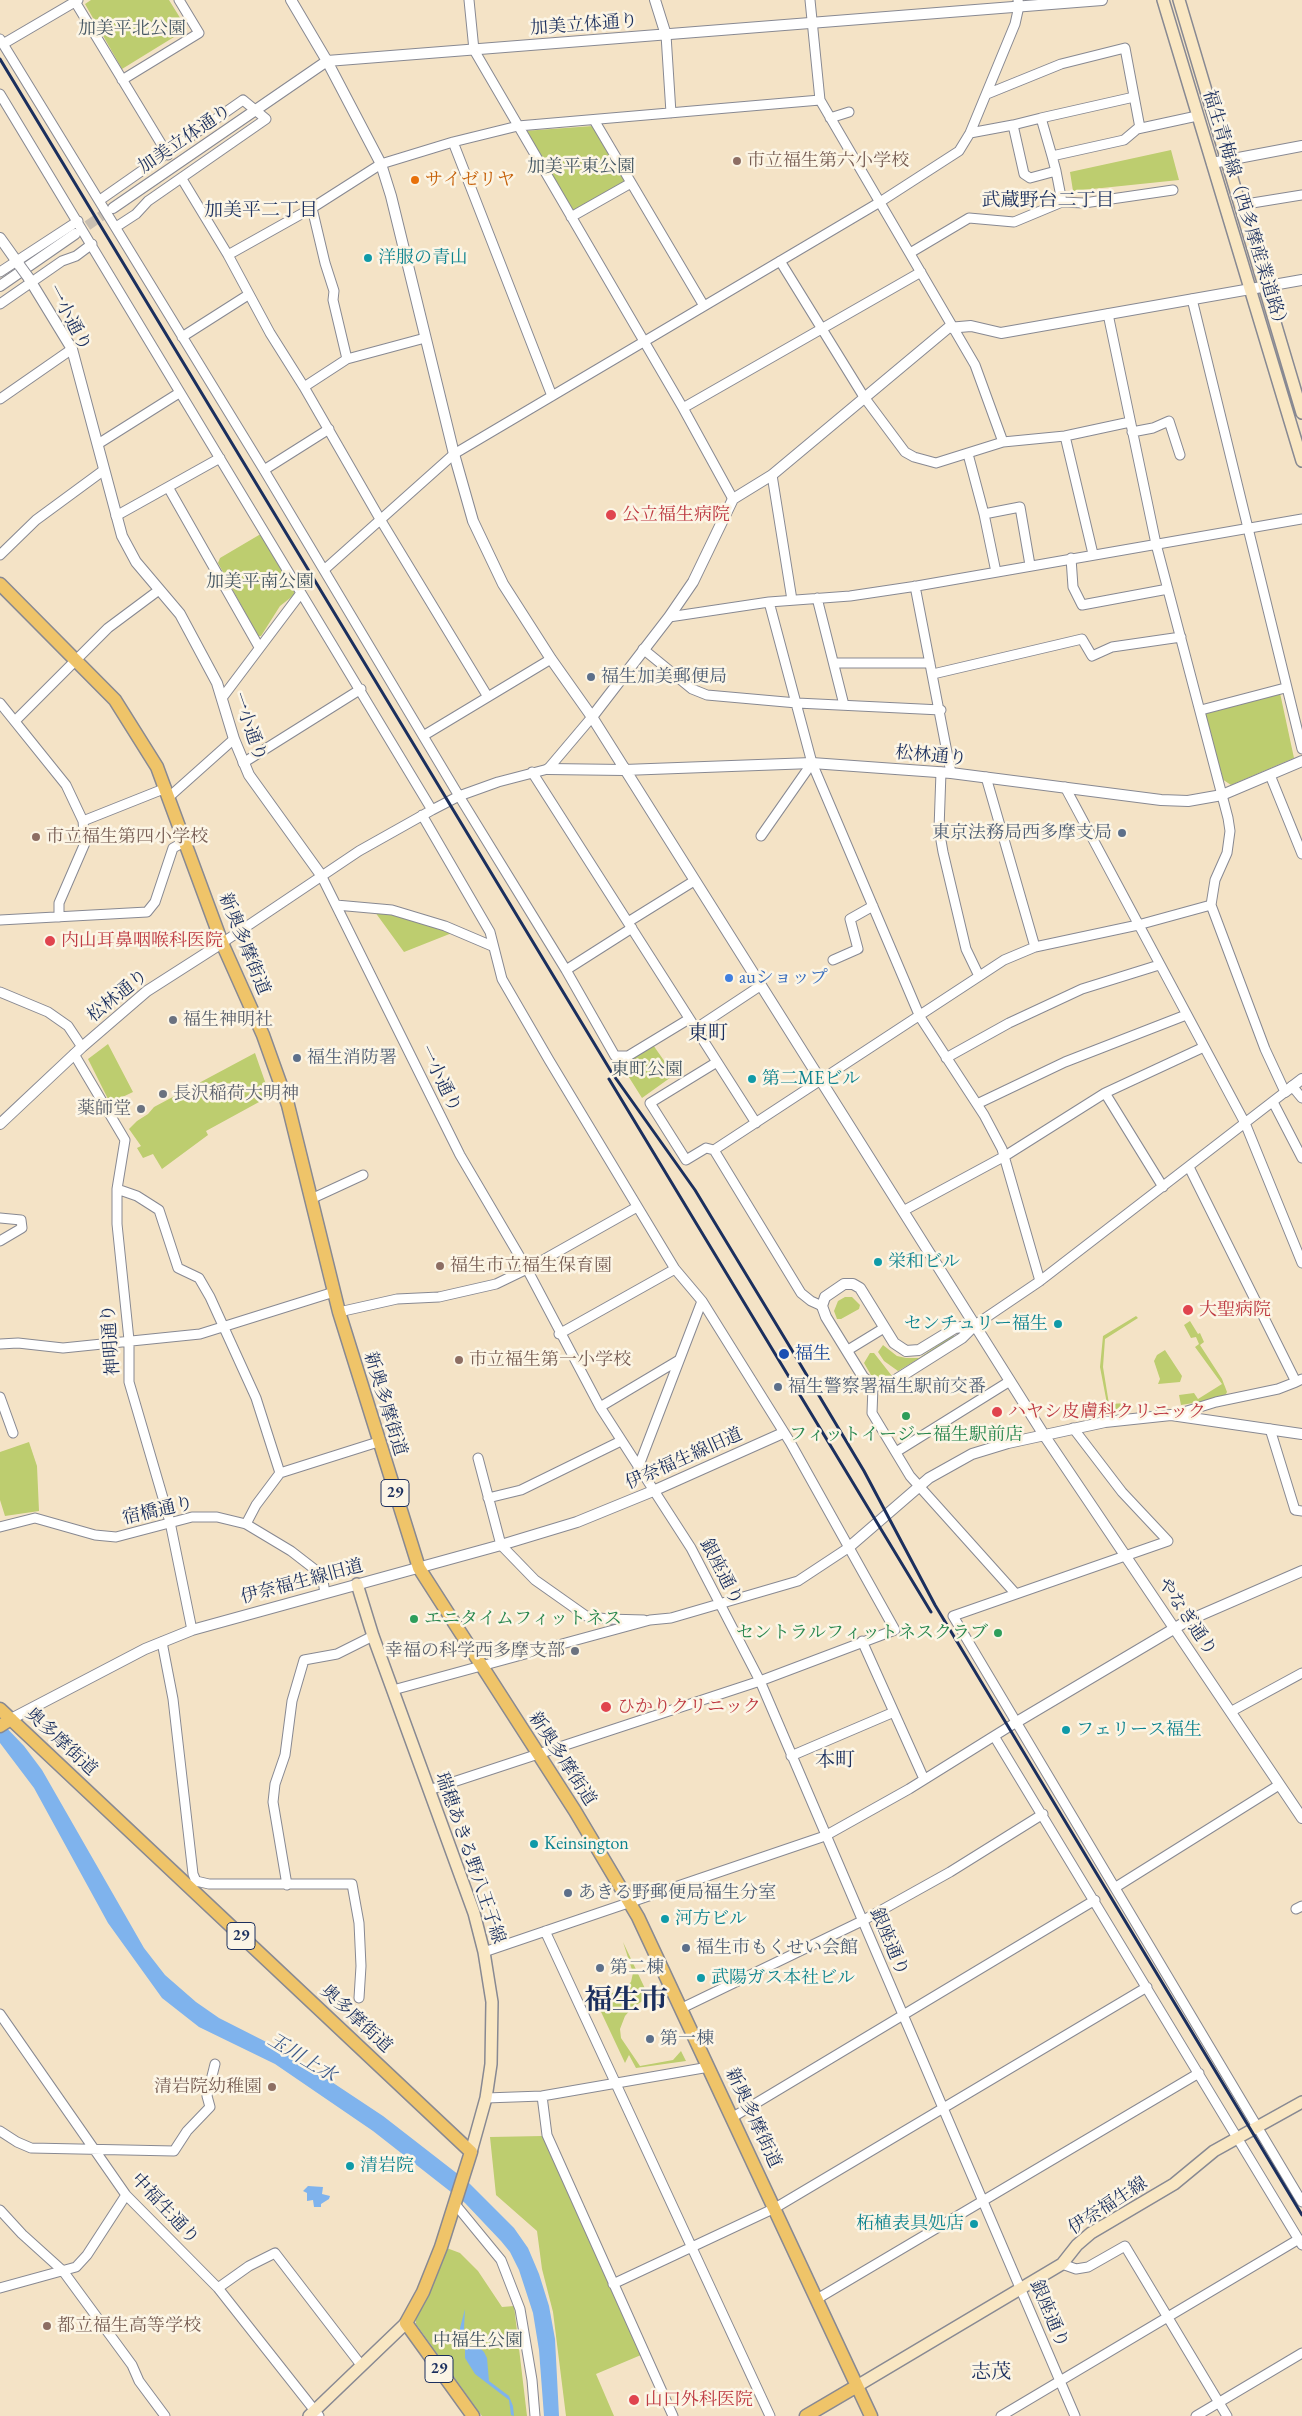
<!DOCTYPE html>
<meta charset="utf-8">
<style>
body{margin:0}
canvas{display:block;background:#f4e3c6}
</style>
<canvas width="1302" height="2416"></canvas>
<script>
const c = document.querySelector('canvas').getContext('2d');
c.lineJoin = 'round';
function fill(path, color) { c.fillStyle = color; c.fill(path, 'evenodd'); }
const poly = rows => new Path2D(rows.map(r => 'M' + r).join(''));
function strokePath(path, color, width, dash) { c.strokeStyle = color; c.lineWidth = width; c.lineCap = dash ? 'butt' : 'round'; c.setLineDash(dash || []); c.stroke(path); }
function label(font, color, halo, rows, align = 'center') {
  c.font = font + ' "EB Garamond","Noto Serif JP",serif'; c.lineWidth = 5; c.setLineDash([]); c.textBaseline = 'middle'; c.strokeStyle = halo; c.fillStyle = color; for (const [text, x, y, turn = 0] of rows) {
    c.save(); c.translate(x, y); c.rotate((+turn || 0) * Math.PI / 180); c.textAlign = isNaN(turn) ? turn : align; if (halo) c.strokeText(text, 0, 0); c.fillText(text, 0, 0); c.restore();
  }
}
const green = poly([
 [91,0,169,0,187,29,122,69,85,4],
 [593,126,627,183,572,213,524,131],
 [1171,150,1179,180,1073,191,1070,172],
 [259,535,263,535,295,588,294,595,280,606,261,636,258,636,218,563,220,558],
 [1280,693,1294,758,1231,785,1222,779,1204,713],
 [375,912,413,918,452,933,404,952],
 [651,1042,674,1075,642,1098,620,1063],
 [108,1044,133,1092,110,1103,88,1059],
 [255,1053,270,1096,206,1131,208,1135,162,1169,153,1154,143,1158,137,1148,141,1146,129,1129,137,1121,148,1114,154,1107],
 [852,1297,860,1305,859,1309,841,1319,837,1319,834,1311,838,1301,845,1297],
 [1136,1316,1138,1318,1105,1339,1103,1367,1109,1404,1128,1403,1128,1409,1117,1410,1117,1413,1112,1414,1108,1409,1100,1367,1103,1336],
 [1190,1321,1198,1334,1200,1333,1204,1342,1200,1345,1222,1379,1227,1392,1225,1396,1218,1399,1181,1405,1179,1395,1194,1393,1198,1399,1222,1384,1195,1347,1199,1344,1196,1337,1191,1338,1184,1325],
 [953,1335,955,1337,898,1371,884,1361,878,1352,883,1345,897,1356,906,1358,919,1358],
 [1165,1350,1182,1376,1180,1382,1158,1384,1160,1379,1154,1361,1157,1355],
 [870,1353,874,1353,892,1376,881,1379,871,1375,864,1363],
 [29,1442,37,1466,39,1511,5,1516,0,1500,0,1452],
 [623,1942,649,1997,633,2007,625,2016,620,2029,621,2038,640,2066,673,2060,681,2051,686,2061,636,2068,629,2055,625,2063,595,1999,623,1989,631,1982,633,1973],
 [543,2136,641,2355,596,2374,614,2416,566,2416,553,2312,542,2269,537,2231,496,2195,490,2137],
 [444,2247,460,2253,478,2271,502,2307,514,2306,527,2416,482,2416,416,2324,415,2313]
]);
const water = poly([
 [0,1721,24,1746,42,1770,144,1948,165,1975,196,2002,219,2018,288,2053,383,2116,468,2182,514,2228,528,2248,539,2274,549,2306,555,2339,559,2416,544,2416,539,2350,533,2313,519,2270,510,2252,501,2241,465,2203,373,2131,275,2064,199,2027,162,1998,108,1923,34,1788,0,1743],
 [308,2186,323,2187,322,2194,330,2196,329,2199,321,2204,321,2207,314,2207,313,2200,307,2201,307,2193,303,2191],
 [465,2309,464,2329,470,2345,480,2348,484,2352,487,2358,489,2381,509,2396,513,2406,514,2416,511,2415,509,2400,475,2374,465,2358,465,2348,460,2336,460,2328]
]);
const tertiaryTunnel = poly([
 [75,234,113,208]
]);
const minor = poly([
 [74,0,168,155],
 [469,0,474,50,683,408,733,499],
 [810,0,820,100,975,365,1003,442],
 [666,35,671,113],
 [0,39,264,470,459,796,566,970,615,1056,628,1056,689,1019],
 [3,44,78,0],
 [122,80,199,33,179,0],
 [0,94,432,810],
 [987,94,1061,64,1125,48,1140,128],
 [830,118,849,112],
 [1041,118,1134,97],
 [594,120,704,306],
 [970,133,1013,125],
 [453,142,552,396],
 [1052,156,1124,140,1137,129,1197,116],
 [1056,171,1030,178,1024,174,1013,125,1041,118,1052,156,1056,171,1062,202],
 [182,179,228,255,270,333,304,387,380,519,488,697],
 [100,200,243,100,266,119,148,201,136,214,116,227],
 [1240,205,1302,195],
 [312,208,325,263,334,291,333,300,347,359],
 [571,217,631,183],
 [910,253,969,218,1014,222,1062,202,1084,203,1173,190],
 [228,255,312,208,381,164,453,142,518,126,820,100],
 [780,261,864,397,905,452,914,457,936,463,1003,442,1065,436,1130,422],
 [0,272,78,221],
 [1192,299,1302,749],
 [0,304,62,261,76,256,92,244],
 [182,337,248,295],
 [304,387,347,359,425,338],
 [0,399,72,349],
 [683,408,921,272],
 [1132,432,1153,428,1169,421,1180,455],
 [1065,436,1093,554],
 [98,444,179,393],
 [968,454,984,514,996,572],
 [264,470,329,429],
 [772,475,792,600],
 [168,487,259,647],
 [984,514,1020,507,1030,565],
 [116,516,220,458],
 [0,555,36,520,104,470],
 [1071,558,1073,587,1082,605,1168,589],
 [324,570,454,454,880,202,959,151,970,133,1015,24,1019,6,1018,0],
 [915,586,951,773],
 [817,598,844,705],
 [769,602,812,763,920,1017,984,1115,1002,1149,1040,1281],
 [669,617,769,602,850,596,917,586,1302,519],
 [643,649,692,689,707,695,797,703,941,710],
 [834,663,930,663],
 [933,674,1082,639,1092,656,1112,647,1181,637],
 [222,698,301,593],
 [0,703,66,785,83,821,85,843,59,903,59,917],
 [1201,710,1285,688],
 [15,721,108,628,159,590],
 [423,736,551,659],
 [243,763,361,689],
 [532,772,756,1123],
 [941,772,939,829,943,852,966,949,979,976],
 [1270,775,1302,854],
 [986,777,1035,947],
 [1065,787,1245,1123,1302,1263],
 [169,797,234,739],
 [422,815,490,932,502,979,549,1060,675,1269,702,1301,790,1442,895,1630,760,1681,429,1790],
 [83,821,166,788],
 [761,836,812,763],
 [321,875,460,1155,527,1269,600,1407,691,1548,760,1681,1075,2416],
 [336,905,392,910,445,926,492,946],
 [0,920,147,912,155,902,173,848,186,841],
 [628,922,694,881],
 [222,943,359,851,432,810,459,796,498,782,548,769,592,717],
 [833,960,858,949,850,919,873,906],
 [566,970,632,928],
 [0,992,48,1012,68,1026,82,1047],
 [695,1029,760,986],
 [74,1054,125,1140,117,1189,117,1224,129,1340,129,1382,170,1522,192,1630],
 [946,1058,1009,1023,1082,989,1159,965],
 [1292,1086,1302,1098],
 [1105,1093,1163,1187],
 [1273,1102,1302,1158],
 [977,1104,1065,1062,1186,1015],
 [714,1150,706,1148,686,1160,650,1103,717,1062],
 [1189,1167,1296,1382,1302,1379],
 [117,1189,137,1196,159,1210,178,1268,199,1278,210,1297,256,1398,280,1473],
 [311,1199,363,1175],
 [903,1211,1005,1156,1105,1093,1204,1047],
 [0,1218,21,1220,22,1228,0,1241],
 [822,1306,811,1301,801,1293,714,1150,1004,960,1035,947,1138,925,1211,905],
 [339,1312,397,1299,439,1297,496,1284,527,1269,637,1207],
 [975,1325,1040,1281,1285,1092,1265,1049,1211,905,1215,880,1227,853,1230,831,1228,818,1156,544,1108,314],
 [559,1334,675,1269],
 [0,1344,18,1343,63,1348,200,1334,334,1292],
 [848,1350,884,1328],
 [873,1386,872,1413,910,1476,1015,1593],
 [0,1397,13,1433],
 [600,1407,679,1360],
 [1174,1415,1216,1402,1278,1389,1296,1382],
 [1073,1428,1122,1492,1168,1541,953,1616,1302,2202],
 [1270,1429,1295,1510,1302,1511],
 [896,1452,1010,1381],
 [478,1458,501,1545,535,1580,586,1616,607,1619,644,1620],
 [638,1468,702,1301],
 [488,1498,521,1490,621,1441],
 [246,1524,256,1505,280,1473,378,1442],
 [0,1527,35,1518,95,1535,116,1537,192,1517,217,1517,246,1524,291,1551,322,1575,325,1593],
 [862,1641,924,1779],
 [162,1642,173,1699,193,1874,196,1881],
 [393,1690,650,1620,671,1618,798,1581,848,1548],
 [1232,1711,1302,1673],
 [994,1736,1302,2245],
 [791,1756,894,1712],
 [287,1885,273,1802,275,1784,285,1755,292,1701,304,1660,337,1654,373,1636],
 [189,1887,196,1881,209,1884,352,1884,359,1923,361,1966,359,1998],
 [1116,1887,1279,1785],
 [1296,1909,1302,1906],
 [545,1931,770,2416],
 [484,1952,825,1836,909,1789,1015,1723],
 [682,2008,862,1921,950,1872,1043,1814],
 [0,2014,126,2195,218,2288,319,2416],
 [542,2096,547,2135,673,2416],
 [486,2098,542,2096,709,2067],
 [733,2117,1095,1900],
 [0,2131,17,2142,31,2148,174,2151,187,2131,210,2107,207,2096,215,2064],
 [455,2204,501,2260,520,2309,532,2380,535,2416],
 [0,2210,22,2234,63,2271,132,2365,139,2381,165,2416],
 [1062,2264,1076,2269,1088,2267,1125,2246,1227,2416],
 [613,2284,775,2208,1147,1987],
 [0,2288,76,2267,87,2255,126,2195],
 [218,2288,249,2266,275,2253,361,2365],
 [817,2299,1199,2073],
 [1001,2416,1299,2239],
 [1196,2416,1302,2353]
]);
const tertiary = poly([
 [291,0,327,61,381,164,391,196,454,454,473,521,503,584,551,659,592,717,1044,1435,1302,1818],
 [655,0,666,35],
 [1212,163,1302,146],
 [113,208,327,61,1102,0],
 [0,238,20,266],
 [28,277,72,349,122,536,136,562,180,614,217,683,234,739,249,775,321,875],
 [0,286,75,234],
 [592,717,669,617,693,582,733,499,772,475,948,328,971,326,1001,333,1302,280],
 [548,769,624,770,812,763,951,773,1161,800,1188,801,1222,795,1302,761],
 [1285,1092,1302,1079],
 [0,1124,82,1047,147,991,222,943],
 [844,1284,853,1284,860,1288,894,1343,906,1351,919,1350,955,1328,975,1325,962,1338,889,1384,873,1386,863,1377,826,1317,822,1306,825,1297,844,1284],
 [848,1548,929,1478,972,1454,1008,1443,1105,1422,1171,1415,1302,1434],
 [11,1719,145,1649,192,1630,501,1545,577,1522,653,1491,783,1433],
 [1015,1723,1187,1621,1302,1571]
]);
const secondary = poly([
 [1163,0,1302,461],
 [1179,0,1302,413],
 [357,1584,373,1636,474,1913,484,1952,492,2002,491,2064,486,2098,471,2152],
 [857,2386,1062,2264,1077,2245,1091,2233,1174,2184,1214,2151,1302,2102],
 [309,2416,406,2323]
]);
const primary = poly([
 [0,584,115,700,157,767,222,943,263,1035,288,1105,339,1312,419,1568,575,1811,638,1917,871,2416],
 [0,1709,471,2152,441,2247,423,2292,406,2323,473,2416],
 [0,1726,11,1719],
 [806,2416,857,2386]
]);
const rail = poly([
 [0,59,612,1073,695,1190,790,1347,864,1471,935,1605,1302,2215],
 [609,1079,931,1612]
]);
const tertiaryBridge = poly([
 [20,266,28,277]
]);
const markers = [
 [737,161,5,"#8d6e63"],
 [415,180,5,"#e8710a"],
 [368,258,5,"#0f9aa8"],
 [611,515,6,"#e0444e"],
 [591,677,5,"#5c6f8a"],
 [1122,833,5,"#5c6f8a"],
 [36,837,5,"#8d6e63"],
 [50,941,6,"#e0444e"],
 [729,978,5,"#3f7fe0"],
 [173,1020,5,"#6b7280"],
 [297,1058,5,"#5c6f8a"],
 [752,1079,5,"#0f9aa8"],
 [163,1094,5,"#6b7280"],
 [141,1109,5,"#6b7280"],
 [878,1262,5,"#0f9aa8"],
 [440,1266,5,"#8d6e63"],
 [1188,1310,6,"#e0444e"],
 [1058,1324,5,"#0f9aa8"],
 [784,1354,6,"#1a4fb4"],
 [459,1360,5,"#8d6e63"],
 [778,1387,5,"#5c6f8a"],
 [997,1412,6,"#e0444e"],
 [906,1416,5,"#2e9e5b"],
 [414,1619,5,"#2e9e5b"],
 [998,1633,5,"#2e9e5b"],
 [575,1651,5,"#6b7280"],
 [606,1707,6,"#e0444e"],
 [1066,1730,5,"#0f9aa8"],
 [534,1844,5,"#0f9aa8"],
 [568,1893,5,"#5c6f8a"],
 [665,1919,5,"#0f9aa8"],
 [686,1948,5,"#5c6f8a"],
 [600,1968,5,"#5c6f8a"],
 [701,1978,5,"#0f9aa8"],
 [650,2039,5,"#5c6f8a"],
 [272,2087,5,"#8d6e63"],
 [350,2166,5,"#0f9aa8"],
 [974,2224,5,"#0f9aa8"],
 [47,2326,5,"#8d6e63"],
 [634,2400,6,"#e0444e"]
];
const shields = [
 [395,1493,28],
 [241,1936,28],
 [439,2369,28]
];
const shieldNames = [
 ["29",395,1493],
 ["29",241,1936],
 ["29",439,2369]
];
const streetNames = [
 ["加美立体通り",584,25,-4],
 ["加美立体通り",185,139,-34],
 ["福生青梅線（西多摩産業道路）",1245,211,73],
 ["一小通り",69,318,62],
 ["一小通り",249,727,71],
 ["松林通り",931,756,5],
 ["新奥多摩街道",244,944,68],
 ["松林通り",118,996,-39],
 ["一小通り",440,1079,64],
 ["神明通り",111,1340,-94],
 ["新奥多摩街道",385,1404,73],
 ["伊奈福生線旧道",684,1459,-24],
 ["宿橋通り",158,1511,-13],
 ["銀座通り",721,1572,63],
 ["伊奈福生線旧道",302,1582,-15],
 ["やなぎ通り",1187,1617,56],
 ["奥多摩街道",61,1742,43],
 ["新奥多摩街道",562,1759,57],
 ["瑞穂あきる野八王子線",470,1858,71],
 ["銀座通り",889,1942,67],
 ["奥多摩街道",356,2019,43],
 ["新奥多摩街道",753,2118,65],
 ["伊奈福生線",1108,2206,-33],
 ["中福生通り",165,2209,47],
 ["銀座通り",1049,2314,67]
];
const parkNames = [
 ["加美平北公園",132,29],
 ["加美平東公園",581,167],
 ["加美平南公園",260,582],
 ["東町公園",647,1070],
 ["中福生公園",478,2341]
];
const educationNames = [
 ["市立福生第六小学校",747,161],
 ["市立福生第四小学校",46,837],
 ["福生市立福生保育園",450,1266],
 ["市立福生第一小学校",469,1360],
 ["清岩院幼稚園",262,2087,"right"],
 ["都立福生高等学校",57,2326]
];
const foodNames = [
 ["サイゼリヤ",425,180]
];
const cultureNames = [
 ["洋服の青山",378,258],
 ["第二MEビル",762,1079],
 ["栄和ビル",888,1262],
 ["センチュリー福生",1048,1324,"right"],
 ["フェリース福生",1076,1730],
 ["Keinsington",544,1844],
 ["河方ビル",675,1919],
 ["武陽ガス本社ビル",711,1978],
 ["清岩院",360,2166],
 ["柘植表具処店",964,2224,"right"]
];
const healthNames = [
 ["公立福生病院",622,515],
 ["内山耳鼻咽喉科医院",61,941],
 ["大聖病院",1199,1310],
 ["ハヤシ皮膚科クリニック",1008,1412],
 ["ひかりクリニック",617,1707],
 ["山口外科医院",645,2400]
];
const serviceNames = [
 ["福生加美郵便局",601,677],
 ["東京法務局西多摩支局",1112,833,"right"],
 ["福生消防署",307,1058],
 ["福生警察署福生駅前交番",788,1387],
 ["あきる野郵便局福生分室",578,1893],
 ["福生市もくせい会館",696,1948],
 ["第二棟",610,1968],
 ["第一棟",660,2039]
];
const shopNames = [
 ["auショップ",739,978]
];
const worshipNames = [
 ["福生神明社",183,1020],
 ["長沢稲荷大明神",173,1094],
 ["薬師堂",131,1109,"right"],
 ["幸福の科学西多摩支部",565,1651,"right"]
];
const transitNames = [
 ["福生",795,1354]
];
const leisureNames = [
 ["フィットイージー福生駅前店",906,1435],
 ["エニタイムフィットネス",424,1619,"left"],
 ["セントラルフィットネスクラブ",988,1633,"right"]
];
const neighbourhoodNames = [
 ["武蔵野台二丁目",1048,201],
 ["加美平二丁目",261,211]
];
const waterNames = [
 ["玉川上水",302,2058,31]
];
const quarterNames = [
 ["東町",708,1034],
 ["本町",835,1761],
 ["志茂",991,2373]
];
const townNames = [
 ["福生市",626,2001]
];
fill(green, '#bdcd6f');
fill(water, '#7fb3ed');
strokePath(tertiaryTunnel, '#c9bfb1', 10, [10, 5]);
strokePath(minor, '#888992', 11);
strokePath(tertiary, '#888992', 12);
strokePath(secondary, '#888992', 14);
strokePath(primary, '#888992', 15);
strokePath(minor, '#fff', 9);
strokePath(tertiary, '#fff', 10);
strokePath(secondary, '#f9e7c3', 11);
strokePath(primary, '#efc469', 12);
strokePath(rail, '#1b2f5e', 3);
strokePath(tertiaryBridge, '#888992', 12, []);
strokePath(tertiaryBridge, '#fff', 10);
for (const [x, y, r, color] of markers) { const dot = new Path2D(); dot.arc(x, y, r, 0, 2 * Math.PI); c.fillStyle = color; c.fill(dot); strokePath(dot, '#fcf5e5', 2); }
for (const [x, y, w] of shields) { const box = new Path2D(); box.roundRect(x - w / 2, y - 13.5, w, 27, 4); c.fillStyle = '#fcf5e5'; c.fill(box); strokePath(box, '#1b2f5e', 1); }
label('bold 16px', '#1b2f5e', null, shieldNames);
label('18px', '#1b2f5e', '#fcf5e5', streetNames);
label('18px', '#445662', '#fcf5e5', parkNames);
label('18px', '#785e54', '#fcf5e5', educationNames, 'left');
label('18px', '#c56008', '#fcf5e5', foodNames, 'left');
label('18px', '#0d838f', '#fcf5e5', cultureNames, 'left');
label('18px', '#be3a42', '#fcf5e5', healthNames, 'left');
label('18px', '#4e5e75', '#fcf5e5', serviceNames, 'left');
label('18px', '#366cbe', '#fcf5e5', shopNames, 'left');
label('18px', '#5b616d', '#fcf5e5', worshipNames, 'left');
label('18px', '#164399', '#fcf5e5', transitNames, 'left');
label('18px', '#27864d', '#fcf5e5', leisureNames);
label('19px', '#1b2f5e', '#fcf5e5', neighbourhoodNames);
label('italic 19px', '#395789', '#fcf5e5', waterNames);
label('20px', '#1b2f5e', '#fcf5e5', quarterNames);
label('bold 28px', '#1b2f5e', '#fcf5e5', townNames);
</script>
